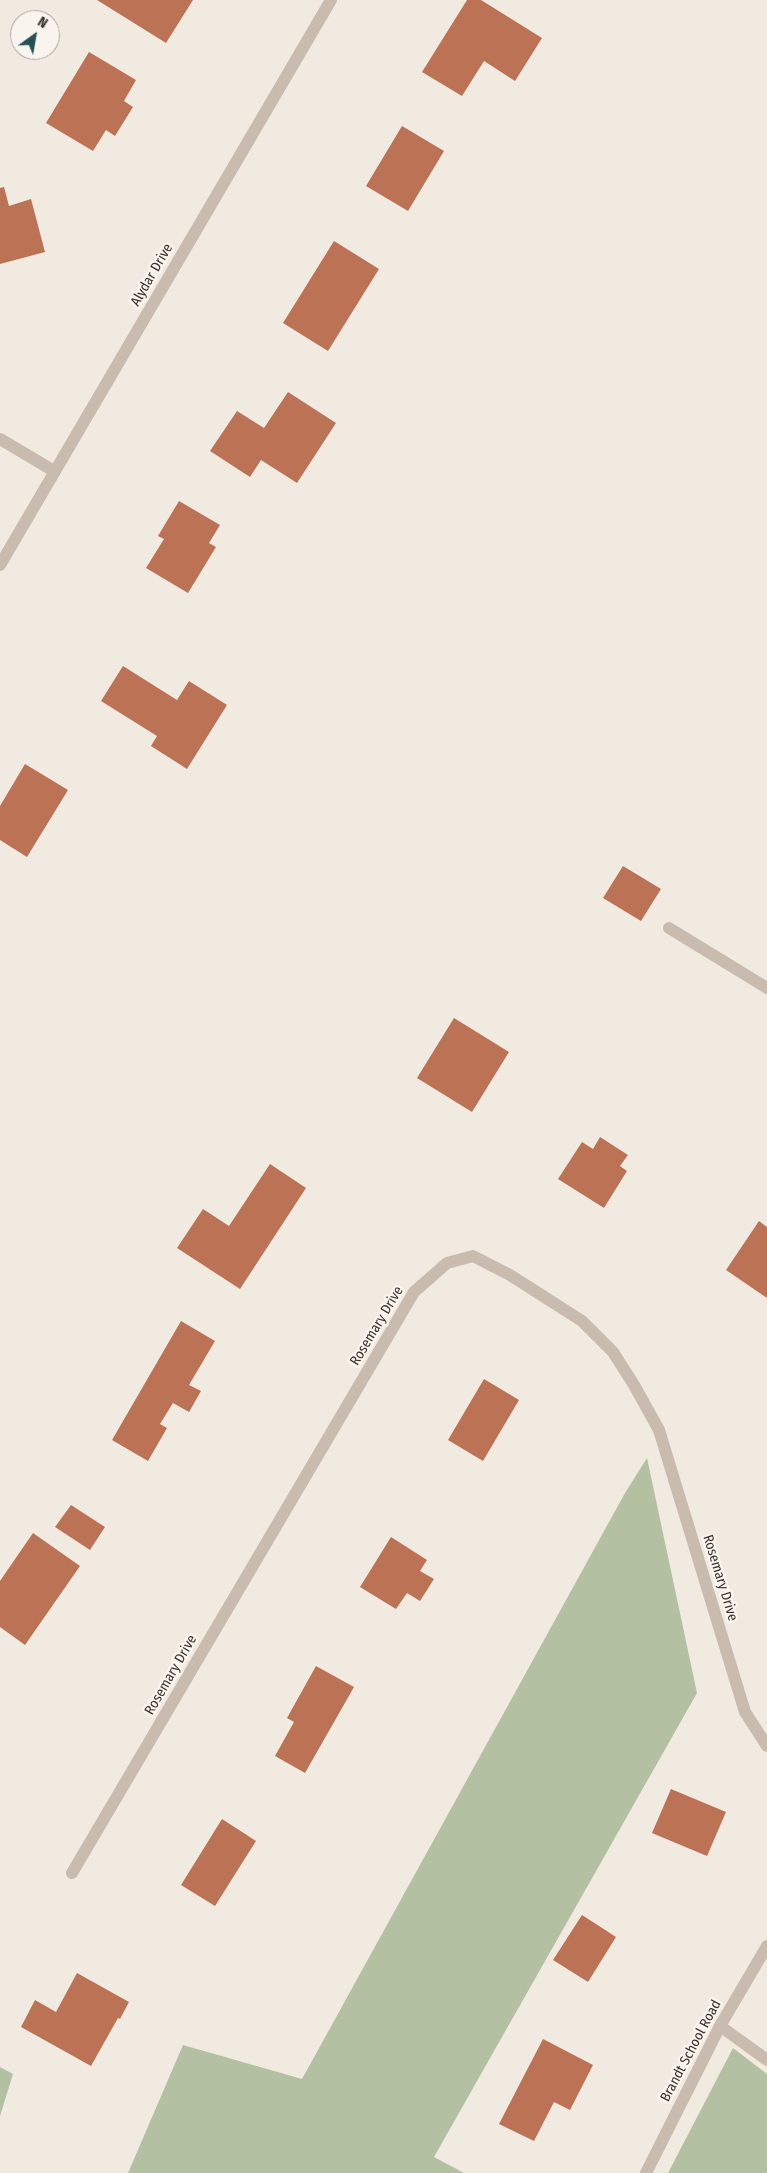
<!DOCTYPE html>
<style>
body{margin:0}
#map{position:relative;width:767px;height:2173px;overflow:hidden;background:#f1eae1;font-family:"Fira Sans Condensed",sans-serif}
canvas{display:block}
.north{position:absolute;left:10px;top:10px;width:50px;height:50px;box-sizing:border-box;background:#f9f4ed;border:1px solid #aca69f;border-radius:50%;rotate:32deg;font-size:14px;font-weight:700;line-height:20px;text-align:center;color:#38302b}
.north::after{content:'';display:block;margin:auto;width:18px;height:22px;background:#245156;clip-path:polygon(50% 0,100% 100%,50% 72%,0 100%)}
</style>
<div id="map">
<canvas width="767" height="2173"></canvas>
<div class="north">N</div>
</div>
<script>
const c = document.querySelector('canvas').getContext('2d');
c.lineJoin = 'round';
function fill(path, color) { c.fillStyle = color; c.fill(path, 'evenodd'); }
const poly = rows => new Path2D(rows.map(r => 'M' + r).join(''));
function strokePath(path, color, width, dash) { c.strokeStyle = color; c.lineWidth = width; c.lineCap = dash ? 'butt' : 'round'; c.setLineDash(dash || []); c.stroke(path); }
function label(font, color, halo, rows, align = 'center') {
  c.font = font + ' "Fira Sans Condensed",sans-serif'; c.lineWidth = 5; c.setLineDash([]); c.textBaseline = 'middle'; c.strokeStyle = halo; c.fillStyle = color; for (const [text, x, y, turn = 0] of rows) {
    c.save(); c.translate(x, y); c.rotate((+turn || 0) * Math.PI / 180); c.textAlign = isNaN(turn) ? turn : align; if (halo) c.strokeText(text, 0, 0); c.fillText(text, 0, 0); c.restore();
  }
}
const green = poly([
 [647,1458,697,1693,434,2157,464,2173,128,2173,183,2045,302,2079,625,1493],
 [733,2048,767,2074,767,2173,668,2173],
 [0,2067,13,2074,0,2116]
]);
const building = poly([
 [97,0,193,0,166,43],
 [467,0,481,0,542,38,515,81,484,61,462,96,422,72],
 [89,52,136,80,124,101,133,107,115,136,106,130,93,151,46,123],
 [402,126,444,151,408,211,366,186],
 [4,187,9,206,31,199,45,252,0,264,0,188],
 [334,241,379,269,328,351,283,323],
 [288,392,336,423,297,483,261,460,250,477,210,451,237,411,264,428],
 [179,501,220,525,209,543,216,547,188,593,146,568,164,539,158,536],
 [123,666,177,700,189,681,227,705,187,769,151,746,157,736,101,701],
 [25,764,68,790,27,857,0,840,0,806],
 [623,866,661,889,641,921,603,898],
 [454,1018,509,1052,472,1112,417,1078],
 [600,1137,628,1155,620,1166,627,1171,604,1208,558,1179,582,1142,593,1149],
 [270,1164,306,1188,240,1289,177,1248,203,1209,229,1226],
 [759,1221,767,1227,767,1298,726,1270],
 [181,1321,215,1341,189,1385,201,1391,189,1412,173,1403,160,1424,167,1428,148,1461,112,1440],
 [484,1379,519,1400,483,1461,448,1440],
 [71,1505,105,1527,90,1550,55,1527],
 [33,1533,80,1566,25,1645,0,1627,0,1581],
 [391,1537,427,1560,420,1571,434,1579,420,1601,407,1593,396,1609,360,1587],
 [316,1666,354,1687,305,1773,275,1756,294,1722,287,1718],
 [671,1789,726,1812,707,1856,652,1833],
 [222,1819,256,1841,215,1906,181,1885],
 [582,1915,616,1937,588,1982,553,1960],
 [77,1973,129,2002,120,2019,118,2018,91,2066,21,2027,35,2000,56,2012],
 [543,2039,593,2065,570,2110,554,2102,534,2141,499,2124]
]);
const minor = poly([
 [0,439,54,471],
 [0,565,331,0],
 [669,928,767,988],
 [72,1873,414,1292,447,1263,473,1256,510,1275,582,1321,613,1352,634,1385,659,1430,745,1712,767,1746],
 [720,2026,767,2060],
 [646,2173,720,2026,767,1946]
]);
const streetNames = [
 ["Alydar Drive",152,275,-60],
 ["Rosemary Drive",377,1326,-59],
 ["Rosemary Drive",720,1578,73],
 ["Rosemary Drive",171,1675,-60],
 ["Brandt School Road",691,2051,-62]
];
fill(green, '#b4c0a2');
fill(building, '#bb7255');
strokePath(minor, '#c9bbae', 12);
label('14px', '#38302b', '#f9f4ed', streetNames);
</script>
